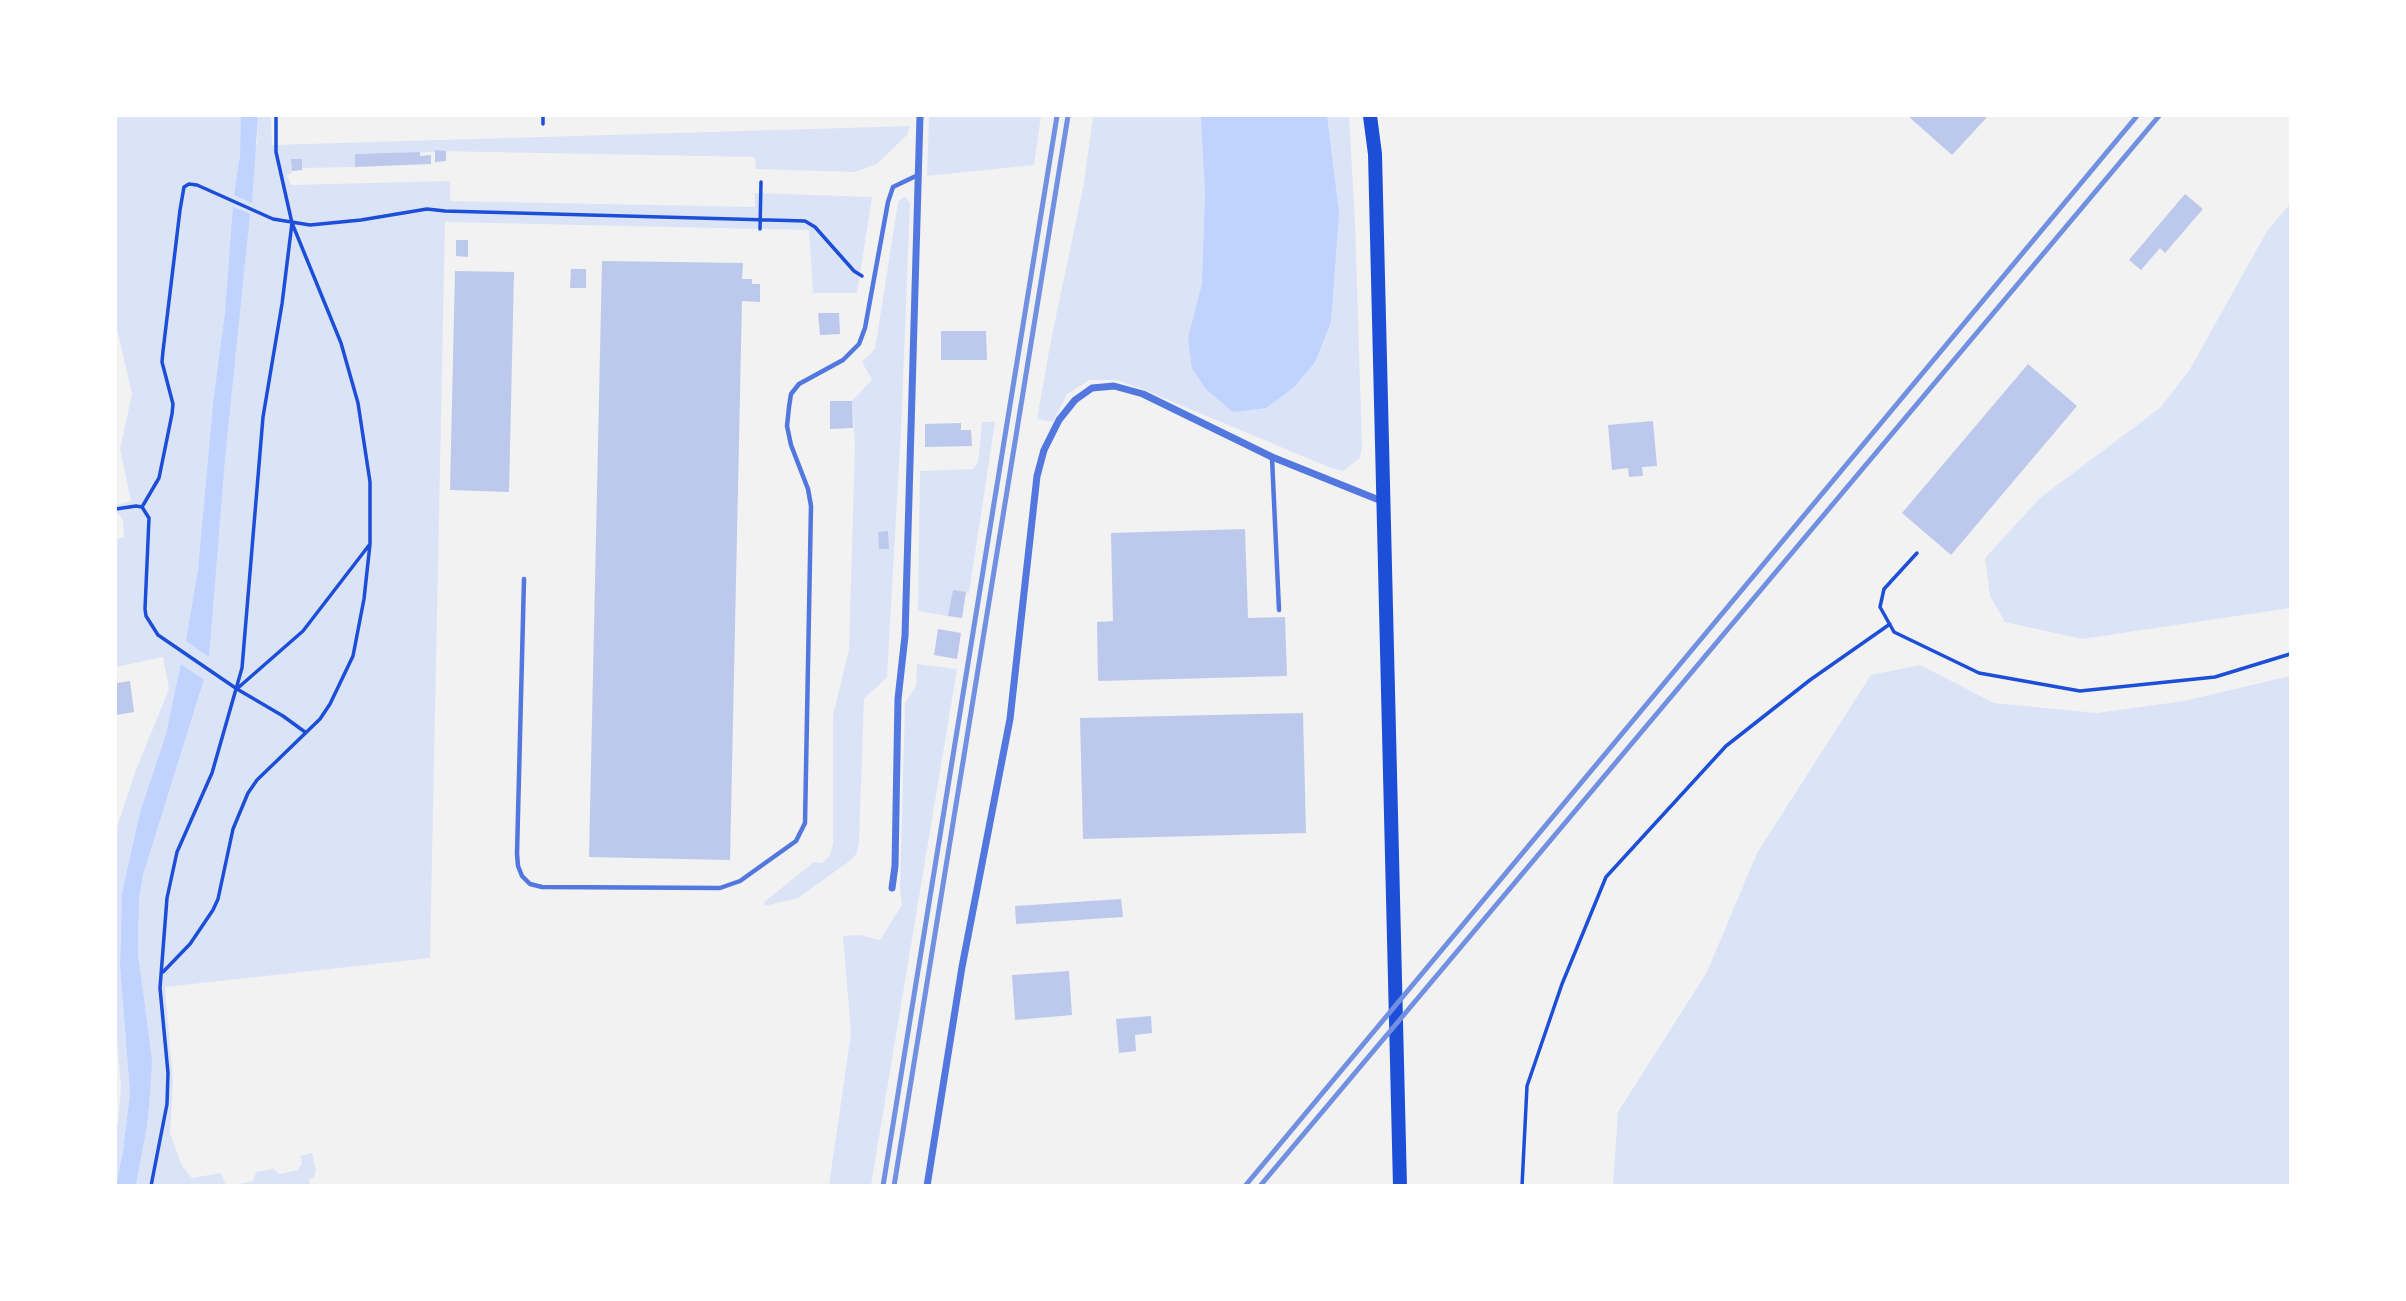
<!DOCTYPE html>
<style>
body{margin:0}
#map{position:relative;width:2406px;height:1301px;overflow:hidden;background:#f2f2f2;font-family:"Fira Sans Condensed",sans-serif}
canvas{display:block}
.frame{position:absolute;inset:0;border:117px solid #fff;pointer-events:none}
</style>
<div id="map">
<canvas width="2406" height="1301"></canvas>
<div class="frame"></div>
</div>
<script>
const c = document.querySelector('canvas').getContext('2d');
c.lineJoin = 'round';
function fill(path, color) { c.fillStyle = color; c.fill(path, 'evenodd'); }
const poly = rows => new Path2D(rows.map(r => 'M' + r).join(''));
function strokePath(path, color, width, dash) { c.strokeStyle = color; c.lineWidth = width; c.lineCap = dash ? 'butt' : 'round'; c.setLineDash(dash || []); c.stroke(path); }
const green = poly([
 [116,116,241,116,241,144,257,145,258,116,271,116,272,145,910,126,907,135,877,164,855,172,756,169,755,157,435,151,435,152,355,154,355,167,302,168,302,159,292,159,292,173,287,175,291,185,450,181,450,201,755,207,755,193,872,197,857,293,813,293,809,230,445,222,430,958,165,987,173,1081,170,1133,182,1166,192,1178,221,1173,226,1185,136,1185,147,1126,150,1095,138,954,139,900,143,875,204,681,182,665,166,734,140,812,122,893,120,966,130,1093,123,1151,116,1185,116,1126,118,1124,121,1086,116,1030,116,830,136,770,169,689,163,657,116,667,116,539,124,537,123,521,119,514,116,515,116,505,131,501,120,449,132,394,116,325],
 [929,116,1041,116,1034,165,927,176],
 [1093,116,1349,116,1355,222,1362,447,1360,458,1343,471,1331,468,1147,391,1117,380,1090,380,1067,394,1053,422,1037,419,1051,340,1084,183],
 [905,197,910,203,901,430,887,677,864,699,859,842,857,853,851,860,798,898,765,906,764,902,814,862,822,863,830,855,833,844,833,715,849,650,855,442,852,401,872,380,862,362,875,349,898,203,901,199],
 [2290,204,2290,608,2082,639,2005,622,1990,596,1985,558,2040,498,2160,408,2190,369,2267,231],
 [982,422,995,422,969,593,953,590,948,616,918,611,920,471,973,469,978,462],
 [917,664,957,669,871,1185,829,1185,851,1033,843,936,860,935,880,940,902,905,900,891,905,703,916,686],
 [1920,665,1994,703,2097,713,2184,701,2290,676,2290,1185,1613,1185,1618,1112,1707,972,1757,853,1871,675],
 [312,1153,316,1171,314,1177,309,1179,310,1185,234,1185,253,1181,256,1172,274,1169,279,1174,298,1170,302,1163,300,1156]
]);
const water = poly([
 [241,116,258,116,252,203,234,195,240,156],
 [1201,116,1327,116,1339,213,1331,322,1315,362,1293,388,1266,408,1233,412,1205,388,1192,368,1188,338,1202,284,1205,194],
 [233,207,250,214,225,458,209,657,186,641,198,570,213,404,225,313],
 [181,664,204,680,143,875,139,900,138,954,152,1061,150,1095,147,1126,136,1185,116,1185,123,1151,130,1093,120,966,122,893,140,812,166,734]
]);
const building = poly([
 [1908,116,1988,116,1952,155],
 [435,150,446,151,446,161,435,162],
 [420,152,420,156,431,155,431,164,355,167,355,154],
 [291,159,302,159,302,170,292,171],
 [2185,194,2203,209,2165,253,2160,248,2141,270,2129,260],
 [456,240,468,240,468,257,456,256],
 [602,261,743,263,742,279,752,279,752,284,760,284,760,302,742,301,730,860,589,857],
 [571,269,586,269,586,288,570,288],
 [455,271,514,272,509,492,450,490],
 [818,313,839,313,840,334,820,335],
 [941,331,986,331,987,360,941,360],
 [2028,364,2077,406,1951,555,1902,513],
 [830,401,852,401,853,428,830,429],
 [1653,421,1657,466,1642,467,1643,476,1629,477,1628,468,1612,470,1608,425],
 [961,423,961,430,971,430,972,446,925,447,925,424],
 [1245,529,1248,618,1285,617,1287,676,1098,681,1097,622,1113,621,1111,533],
 [888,531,889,549,879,549,878,532],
 [953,590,966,592,962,618,948,616],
 [938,629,961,633,957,659,934,655],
 [130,681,134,712,116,715,116,683],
 [1303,713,1306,833,1083,839,1080,718],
 [1121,899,1123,917,1016,924,1015,906],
 [1069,971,1072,1015,1015,1020,1012,975],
 [1151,1016,1152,1033,1135,1035,1136,1051,1119,1053,1116,1019]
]);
const path = poly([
 [543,124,543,116],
 [760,229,761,182],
 [142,507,159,478,172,414,173,404,162,362,163,351,180,210,184,187,189,184,197,185,273,219,310,225,361,220,427,209,445,211,805,221,815,227,854,271,862,276],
 [116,509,136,506,142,507,149,518,145,609,146,616,158,635,237,689,283,716,305,732],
 [1917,553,1884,589,1880,607,1894,632,1979,673,2080,691,2215,677,2290,654],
 [239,687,303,631,370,544],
 [163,972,190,944,213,910,218,899,233,829,248,793,257,780,320,719,330,704,353,656,364,599,370,544,370,482,358,403,341,343,292,223,276,152,276,116],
 [151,1186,167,1104,168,1073,160,988,167,898,177,852,212,773,242,668,263,417,282,304,292,223],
 [1522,1186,1527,1086,1562,984,1606,877,1726,746,1810,680,1890,624]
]);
const service = poly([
 [1272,458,1279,610],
 [524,579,517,854,518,866,522,876,530,884,542,887,720,888,740,881,796,841,805,823,811,506,808,489,791,445,787,426,789,407,791,394,799,384,843,360,859,344,865,328,888,202,893,187,918,175]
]);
const minor = poly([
 [892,888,895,866,898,699,905,636,920,116],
 [927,1186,962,967,1010,719,1037,476,1044,450,1059,420,1075,400,1092,388,1114,386,1143,394,1272,457,1384,502]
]);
const primary = poly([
 [1370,116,1375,154,1400,1186]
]);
const rail = poly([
 [883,1186,1057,116],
 [894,1186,1068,116],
 [1245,1186,2137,116],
 [1260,1186,2159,116]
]);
fill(green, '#dbe4f7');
fill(water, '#bfd3fe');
fill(building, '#bdc9ec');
strokePath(path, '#1d4ed8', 3.5);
strokePath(service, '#5277de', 4.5);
strokePath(minor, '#5277de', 7);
strokePath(primary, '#1d4ed8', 14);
strokePath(rail, '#7290e2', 5);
</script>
